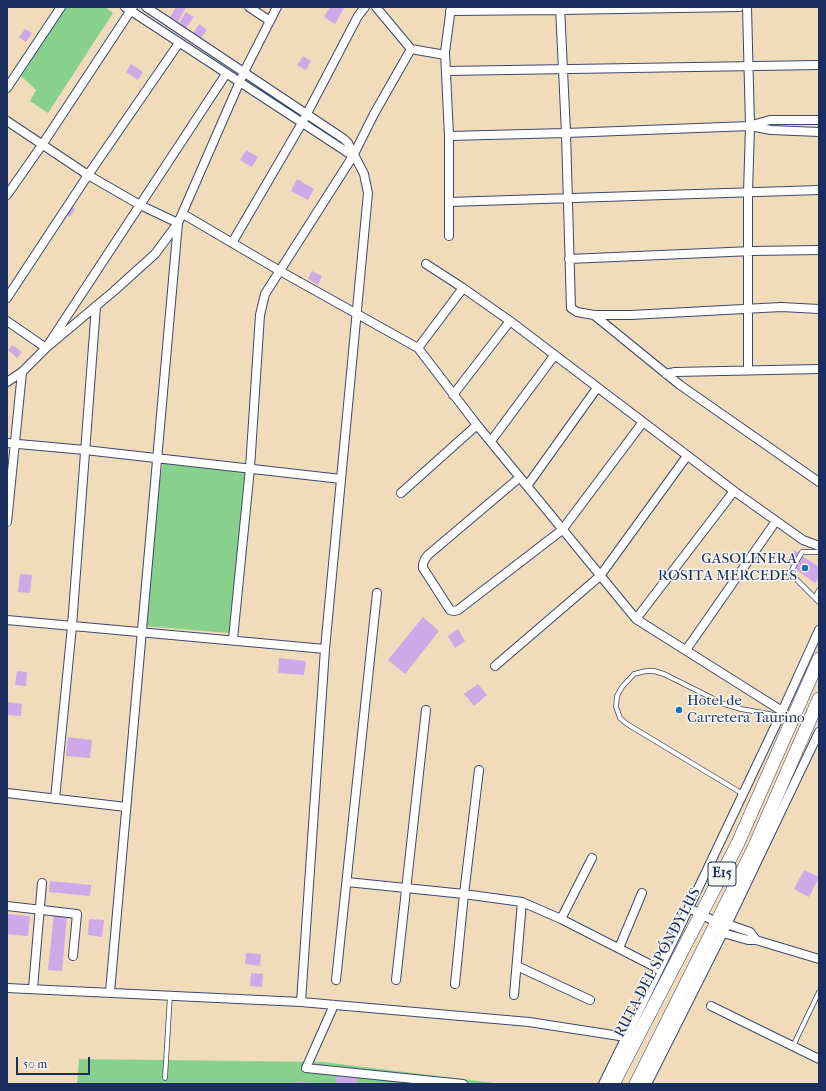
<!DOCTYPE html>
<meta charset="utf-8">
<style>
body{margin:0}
#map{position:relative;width:826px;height:1091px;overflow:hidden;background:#f0dcbb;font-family:"IM FELL French Canon",serif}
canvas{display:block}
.frame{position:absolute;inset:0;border:8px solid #1b2f5e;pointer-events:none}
.scale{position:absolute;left:16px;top:1057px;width:74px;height:18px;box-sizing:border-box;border:2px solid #1b2f5e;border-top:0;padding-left:5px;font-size:12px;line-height:14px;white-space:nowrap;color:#1b2f5e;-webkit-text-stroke:3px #f6f6f2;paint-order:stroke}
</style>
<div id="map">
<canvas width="826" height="1091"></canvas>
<div class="frame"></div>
<div class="scale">50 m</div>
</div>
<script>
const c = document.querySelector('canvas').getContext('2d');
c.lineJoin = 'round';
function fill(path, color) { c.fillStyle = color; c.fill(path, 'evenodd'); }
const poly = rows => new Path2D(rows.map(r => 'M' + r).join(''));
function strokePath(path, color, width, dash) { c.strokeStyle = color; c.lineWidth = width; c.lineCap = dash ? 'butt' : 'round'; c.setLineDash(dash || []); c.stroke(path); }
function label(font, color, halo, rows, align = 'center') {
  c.font = font + ' "IM FELL French Canon",serif'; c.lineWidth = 3; c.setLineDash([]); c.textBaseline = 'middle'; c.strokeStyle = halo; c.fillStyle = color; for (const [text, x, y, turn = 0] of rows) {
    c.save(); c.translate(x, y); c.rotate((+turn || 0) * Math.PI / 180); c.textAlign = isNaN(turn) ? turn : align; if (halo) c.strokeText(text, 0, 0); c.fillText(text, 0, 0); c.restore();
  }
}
const green = poly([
 [65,7,105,7,113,13,48,113,30,101,36,90,21,76,49,33],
 [163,462,245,472,229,633,144,626,156,502],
 [79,1059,323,1062,503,1084,77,1084]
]);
const building = poly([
 [176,7,186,7,178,22,170,17],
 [330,7,344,8,335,24,324,17],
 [186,12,194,17,186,28,179,23],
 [199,24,207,30,201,38,193,33],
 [25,29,32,33,26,42,19,37],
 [303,56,311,61,306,70,297,65],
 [131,64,143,72,138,80,126,72],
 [246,150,258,157,252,167,240,160],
 [297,179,314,189,308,200,291,191],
 [71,206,75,209,70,217,65,214],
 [312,271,322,276,318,285,308,279],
 [12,345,22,352,17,358,8,350],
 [794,550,819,567,819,578,815,583,785,562],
 [20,574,32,575,30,593,18,592],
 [423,617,439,631,405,674,388,660],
 [458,629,465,641,455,648,448,636],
 [279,658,306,661,304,675,278,673],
 [17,671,27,672,26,686,15,685],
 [478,684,487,695,474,706,464,694],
 [7,702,22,704,21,716,7,715],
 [68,737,92,740,90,758,66,756],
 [804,870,819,877,809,897,794,889],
 [50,881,91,885,90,896,49,892],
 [7,914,30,916,28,936,7,934],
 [54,914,67,915,62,971,48,970],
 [89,919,104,920,102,937,88,935],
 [246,953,261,954,260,966,245,964],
 [251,973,263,974,262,987,250,986],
 [336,1076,358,1078,357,1084,336,1084],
 [296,1081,311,1083,311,1084,296,1084]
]);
const service = poly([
 [819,552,802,552,790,573,819,602],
 [815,598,819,590],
 [743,794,627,724,620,718,616,707,617,696,622,687,634,674,646,671,654,671,664,674,724,704,741,709,780,716],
 [793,1046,819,992],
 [165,1078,170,995]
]);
const minor = poly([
 [125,7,353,156],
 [146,7,344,139,348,143,364,174,368,193,325,649,301,1002],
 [249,7,270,21],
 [376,7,411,49,445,55],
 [560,7,566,133,571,308,577,312,594,315,631,315,781,307,819,309],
 [747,7,750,126,748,193,748,370],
 [450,11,560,10,739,7],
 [446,71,819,65],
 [7,88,61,7],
 [7,121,88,175,140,205,178,223,110,992],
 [752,125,770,120,819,120],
 [449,136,566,133,750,126,771,130,819,132],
 [7,195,42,145,133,7],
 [449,202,819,190],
 [183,214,280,271,418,348,477,425,636,619,782,711],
 [449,236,449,136,445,52,451,7],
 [232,243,302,123,358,16,365,7],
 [569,259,752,251,819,250],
 [426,264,463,288,510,321,734,491,803,540,819,546],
 [7,298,88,175,179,43],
 [594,315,680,385,819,482],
 [7,321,46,348,226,74],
 [418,348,463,288],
 [666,374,675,372,819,369],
 [7,382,22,372,46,348,114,291,155,254,178,223,244,72,277,7],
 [453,395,510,321],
 [491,441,554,356],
 [7,443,85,450,341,479],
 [519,478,428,555,425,559,423,564,423,568,450,610,454,611,458,610,562,530,643,422],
 [527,486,597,388],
 [401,493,477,425],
 [7,522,22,372],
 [636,619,734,491],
 [7,620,325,649],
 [233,639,250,468,260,315,265,294,353,156,374,114,411,49],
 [686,650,776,521],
 [495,666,600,576,687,456],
 [7,793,126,807],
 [55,799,72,626,96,306],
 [347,882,464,894,522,902,561,919,659,969],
 [7,906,77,914,73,956],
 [689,908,716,922,727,924,750,932,756,940],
 [561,919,592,858],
 [720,929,723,933,748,940,756,940,819,959],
 [619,948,642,893],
 [517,966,590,1000],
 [336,980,377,593],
 [396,980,426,710],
 [455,984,464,894,479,770],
 [7,988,301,1002,529,1022,626,1037],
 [33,988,42,883],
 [514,995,522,902],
 [334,1005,306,1068,463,1084],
 [711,1006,819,1059],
 [603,1084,677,933,780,716,819,630],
 [647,1084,723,933,819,732]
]);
const trunk = poly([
 [613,1084,738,843,819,659],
 [636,1084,753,850,819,699]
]);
const markers = [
 [805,568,4,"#1f6fb2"],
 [679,710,4,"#1f6fb2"]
];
const shields = [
 [722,874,28]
];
const shieldNames = [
 ["E15",722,874]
];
const poiNames = [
 ["GASOLINERA",797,559],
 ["ROSITA MERCEDES",797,576],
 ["Hotel de",687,701,"left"],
 ["Carretera Taurino",687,718,"left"]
];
const streetNames = [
 ["RUTA DEL SPÓNDYLUS",658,963,-62]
];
fill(green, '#87d18d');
fill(building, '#cea9e7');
strokePath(service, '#3b496c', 5.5);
strokePath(minor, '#3b496c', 10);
strokePath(trunk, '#3b496c', 14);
strokePath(service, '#fff', 4);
strokePath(minor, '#fff', 8);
strokePath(trunk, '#fff', 13);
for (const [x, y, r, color] of markers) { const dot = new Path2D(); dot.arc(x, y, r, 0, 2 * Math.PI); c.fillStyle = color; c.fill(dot); strokePath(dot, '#f6f6f2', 1.5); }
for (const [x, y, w] of shields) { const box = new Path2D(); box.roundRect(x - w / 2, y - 12, w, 24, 3); c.fillStyle = '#f6f6f2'; c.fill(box); strokePath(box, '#1b2f5e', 1); }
label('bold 14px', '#1b2f5e', null, shieldNames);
label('15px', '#1b2f5e', '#f6f6f2', poiNames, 'right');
label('15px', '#1b2f5e', '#f6f6f2', streetNames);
</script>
